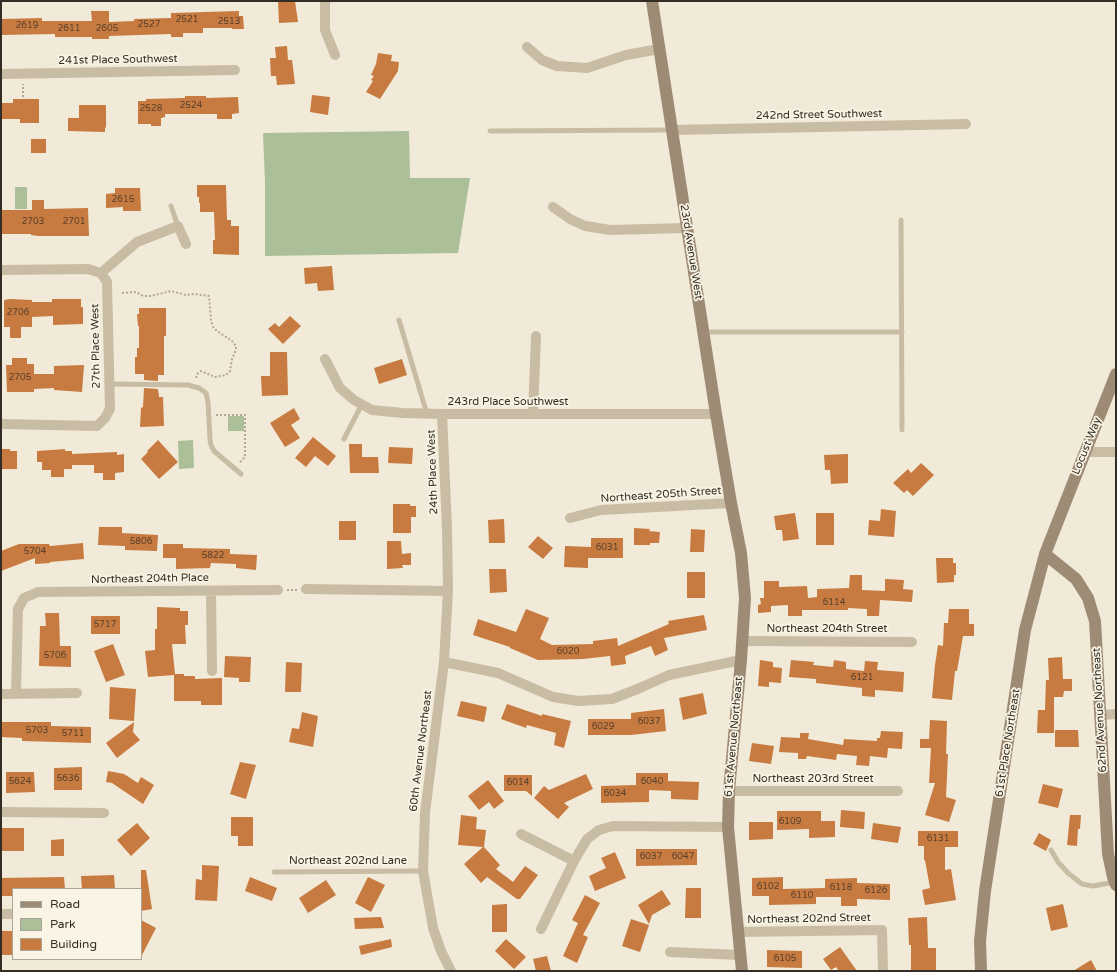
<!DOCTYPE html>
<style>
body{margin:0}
#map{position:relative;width:1117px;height:972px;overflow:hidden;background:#f1ead8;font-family:"Varela Round",sans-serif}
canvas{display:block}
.frame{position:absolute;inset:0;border:2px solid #342d26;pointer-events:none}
.legend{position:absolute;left:12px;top:888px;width:130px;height:72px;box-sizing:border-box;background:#f9f4e4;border:1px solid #aaa498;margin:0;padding:5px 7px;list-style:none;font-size:12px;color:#342d26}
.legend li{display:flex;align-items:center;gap:8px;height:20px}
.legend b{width:20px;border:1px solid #aaa498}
</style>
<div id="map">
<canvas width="1117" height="972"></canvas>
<div class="frame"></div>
<ul class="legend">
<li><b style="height:5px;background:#9d8b76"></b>Road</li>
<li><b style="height:11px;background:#abc098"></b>Park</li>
<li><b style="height:11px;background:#c77b40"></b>Building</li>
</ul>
</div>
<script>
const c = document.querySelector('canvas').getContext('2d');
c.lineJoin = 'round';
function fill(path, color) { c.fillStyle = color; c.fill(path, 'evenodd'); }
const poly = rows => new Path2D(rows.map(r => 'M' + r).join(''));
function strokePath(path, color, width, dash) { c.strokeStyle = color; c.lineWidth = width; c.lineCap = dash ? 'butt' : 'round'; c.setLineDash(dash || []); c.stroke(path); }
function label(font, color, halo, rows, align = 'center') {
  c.font = font + ' "Varela Round",sans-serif'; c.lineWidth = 3.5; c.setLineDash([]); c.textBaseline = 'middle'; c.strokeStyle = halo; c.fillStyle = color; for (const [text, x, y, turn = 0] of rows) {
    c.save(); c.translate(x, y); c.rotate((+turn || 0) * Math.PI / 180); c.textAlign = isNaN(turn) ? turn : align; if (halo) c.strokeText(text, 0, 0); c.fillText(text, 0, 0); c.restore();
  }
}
const green = poly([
 [409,131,410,178,470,178,458,253,265,256,265,182,263,133],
 [15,187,27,187,27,209,15,209],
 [228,416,244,416,244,431,228,431],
 [193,440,194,468,179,469,178,441]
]);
const building = poly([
 [278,1,295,1,298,22,279,23],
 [91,11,109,11,109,22,134,21,134,19,171,18,171,13,239,11,239,16,243,16,244,29,232,29,232,28,203,28,203,33,183,33,183,37,171,37,171,34,109,36,109,39,92,39,92,37,55,37,55,34,1,35,1,19,42,18,42,21,92,21],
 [287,46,288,60,292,60,295,84,277,85,276,76,271,76,270,58,276,58,275,47],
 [378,53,392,55,391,61,399,62,398,71,380,99,366,92,373,81,371,80,374,76,371,75,376,64],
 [312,95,330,97,328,115,310,112],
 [185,96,206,96,206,98,238,97,239,113,232,114,232,119,217,119,217,114,165,114,165,117,161,118,161,126,151,126,151,124,138,124,138,101,146,101,146,99,185,98],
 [13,99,39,99,39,123,20,123,20,119,1,119,1,103,13,103],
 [79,105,106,105,106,127,105,128,105,132,68,131,68,118,79,118],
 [31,139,46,139,46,153,31,153],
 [197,185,226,185,227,220,231,220,231,226,239,226,239,255,213,254,213,240,215,240,214,212,200,212,200,203,199,203,199,197,197,197],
 [115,188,140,188,141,211,123,211,123,207,106,208,106,194,115,193],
 [32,200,44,200,44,209,88,208,89,236,38,236,31,235,31,234,1,234,1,210,32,210],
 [332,266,334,290,318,291,317,283,305,284,304,268],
 [10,299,32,300,32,302,52,302,52,299,81,299,81,307,83,307,83,324,53,325,53,316,32,317,32,327,21,327,21,338,10,338,10,327,4,327,4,300],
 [139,308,166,308,166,336,164,336,164,375,158,375,158,381,144,380,144,374,135,374,135,357,137,357,137,348,139,348,139,326,138,326,137,314,139,314],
 [290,316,301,326,283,344,268,329,275,323,279,327],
 [270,352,287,352,288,395,262,396,261,376,270,376],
 [12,358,27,358,27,364,34,364,34,374,54,374,54,366,84,365,82,392,54,390,54,388,34,389,34,392,7,392,6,365,12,365],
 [402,359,407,375,379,384,374,368],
 [144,388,158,389,159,397,163,397,164,426,140,427,141,408,143,407],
 [294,408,300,419,291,425,300,438,285,447,270,423],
 [313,437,336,456,328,466,315,456,306,467,295,458],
 [158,440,178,462,159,479,141,459,148,452,147,451],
 [349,444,362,444,362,457,378,457,379,473,350,473],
 [389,447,413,448,412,464,388,463],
 [1,449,10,449,10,451,17,451,17,469,1,469],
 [65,449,65,451,72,451,72,454,117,452,117,455,124,454,124,472,115,473,115,480,103,480,103,473,94,473,94,465,72,465,72,469,64,469,64,477,51,477,51,470,42,470,42,462,37,462,37,451],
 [848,454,848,483,831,484,830,470,825,470,824,455],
 [921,463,934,475,913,496,907,490,904,493,893,483,908,469,911,473],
 [393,504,410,504,410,506,416,506,416,517,411,517,411,533,393,533],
 [881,509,896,511,894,537,868,535,869,520,880,521],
 [795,513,799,539,783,541,782,530,776,530,774,516],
 [816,513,834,513,834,545,816,545],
 [504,519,505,543,489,543,488,520],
 [339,521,356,521,356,540,339,540],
 [99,527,122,527,122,533,158,535,157,551,125,550,125,546,98,545],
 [634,528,650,529,649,531,660,532,659,543,650,543,650,545,634,545],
 [691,529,705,530,704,552,690,552],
 [538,536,553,548,543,559,528,547],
 [591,538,623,538,623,558,588,558,588,568,564,567,565,546,591,547],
 [387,541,401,541,402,554,411,553,411,565,402,565,403,568,387,569],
 [83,543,84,559,50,562,50,563,35,564,35,558,1,571,1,551,19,544,49,544,50,546],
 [163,544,183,544,183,548,230,549,230,554,257,555,256,570,236,568,236,564,211,563,210,568,176,569,176,558,163,558],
 [936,558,953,558,953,563,956,563,956,575,954,575,954,582,937,583],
 [489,569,506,569,507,592,490,593],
 [687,572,705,572,705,598,687,598],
 [850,575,862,575,862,590,885,591,885,579,904,580,903,589,913,590,912,602,880,600,879,616,867,616,867,609,848,608,848,610,802,610,802,616,788,616,788,605,771,606,771,612,758,613,758,605,761,604,760,598,764,598,764,581,779,581,779,587,807,586,808,598,817,597,817,589,849,588],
 [157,607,180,608,180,611,188,611,188,625,185,625,186,644,172,644,175,674,184,674,184,676,195,676,195,679,222,678,222,705,201,705,201,701,174,701,174,675,148,677,145,651,155,650,155,629,157,629],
 [526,609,549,618,540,639,552,645,593,644,593,641,617,638,618,646,669,624,668,621,704,615,707,630,664,638,668,650,655,656,651,646,625,656,626,664,611,666,610,656,583,659,538,660,510,648,510,647,473,635,478,619,516,632],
 [949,609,969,609,969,624,974,624,974,636,963,636,957,671,955,671,952,700,932,698,935,665,938,645,943,646,944,623,948,623],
 [45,613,59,613,60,646,71,646,71,667,39,666,40,626,46,626],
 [91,616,120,616,120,634,91,634],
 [113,644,125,675,106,682,94,651],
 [225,656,251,657,250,682,239,682,239,678,224,677],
 [1062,657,1063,679,1072,679,1072,691,1064,691,1063,697,1054,697,1054,733,1037,733,1038,710,1045,710,1046,680,1049,680,1048,658],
 [760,660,773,662,773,667,782,668,781,683,769,682,769,687,758,686],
 [791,660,814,662,813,665,833,667,834,660,846,662,846,669,864,671,865,661,878,662,877,670,904,672,903,692,875,690,875,697,862,696,862,688,816,683,816,679,789,677],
 [286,662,302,663,301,692,285,692],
 [110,687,136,689,134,721,109,719],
 [703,693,707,714,683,720,679,698],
 [461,701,487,707,484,722,457,716],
 [507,704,542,716,542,714,571,721,564,748,554,745,556,733,527,725,526,728,501,719],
 [664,709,666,731,631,735,588,735,588,719,631,719,631,713],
 [302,712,318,716,313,747,289,742,292,728,299,729],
 [930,720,947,721,946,754,948,754,946,797,956,800,949,822,925,815,935,783,929,783,931,748,920,748,920,739,929,739],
 [1,722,51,722,51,726,91,727,91,743,22,741,22,738,1,737],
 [134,722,133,732,140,740,117,758,106,743],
 [1055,730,1078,730,1079,747,1055,747],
 [881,731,903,732,902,749,888,748,887,758,870,756,869,766,856,765,857,756,837,754,836,760,807,756,806,759,798,759,798,753,779,752,781,737,800,738,800,733,809,733,808,739,843,745,844,739,877,741,877,738,880,738],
 [752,743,774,746,771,764,749,761],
 [240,762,256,765,246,799,230,794],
 [82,767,82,790,54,790,54,768],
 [108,771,124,774,138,783,141,777,154,785,143,804,112,783,106,782],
 [6,772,34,772,35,792,6,793],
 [636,773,668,773,668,781,699,782,698,800,671,799,671,791,649,790,649,802,601,803,601,786,636,785],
 [586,774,593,789,564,803,569,807,558,819,534,798,544,786,549,790],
 [504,775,532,775,532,796,526,791,504,791],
 [488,780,504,801,494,809,489,802,479,810,468,796],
 [1043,784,1063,789,1058,808,1038,803],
 [841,810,865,812,864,829,840,827],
 [777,811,821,811,821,821,835,821,835,837,809,838,809,829,777,830],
 [461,815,477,817,476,829,486,830,484,847,500,865,496,869,513,882,525,866,538,875,520,899,517,899,487,877,481,883,464,864,483,847,458,845],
 [1070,815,1081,815,1080,829,1078,829,1077,846,1067,845],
 [231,817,253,817,253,846,238,846,238,836,231,836],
 [749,822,773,822,773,839,749,840],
 [137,823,150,838,131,856,117,840],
 [873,823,901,827,898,843,871,839],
 [1,828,24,828,24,851,1,851],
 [918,831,958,831,958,847,945,847,945,870,951,869,956,900,925,905,922,890,930,888,925,860,924,860,924,846,918,846],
 [1039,833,1051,840,1046,851,1033,844],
 [64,839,64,856,51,856,51,840],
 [636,849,697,849,697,865,636,866],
 [615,852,626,878,595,891,589,876,606,868,601,858],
 [202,865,219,866,217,901,195,900,196,879,202,880],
 [141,870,146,870,152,909,141,911],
 [114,875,115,889,82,889,81,876],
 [64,877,65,889,13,889,13,896,1,896,1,878],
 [250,877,277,888,272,901,245,891],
 [368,877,385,885,371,912,355,903],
 [783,877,783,889,825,888,825,879,857,878,857,883,890,884,890,900,857,899,857,906,841,906,841,897,816,897,816,904,769,905,769,896,752,896,752,878],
 [326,880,336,895,308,913,299,898],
 [686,888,701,888,701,918,685,918],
 [662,890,671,904,652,915,649,924,638,905],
 [585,895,600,903,583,935,588,937,577,963,563,956,578,923,572,920],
 [507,904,507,932,492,932,492,905],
 [1063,904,1068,927,1051,931,1046,908],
 [381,917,384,928,355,929,354,918],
 [927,917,928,948,936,948,936,971,911,971,911,945,909,945,908,918],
 [631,919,649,925,640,952,622,946],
 [141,920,156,928,141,957],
 [1,931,13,931,13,955,1,955],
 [391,939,392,947,361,955,359,946],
 [506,939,526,957,514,969,495,951],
 [840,947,857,971,839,971,836,967,831,970,823,959],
 [767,950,802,951,802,968,767,967],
 [547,956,551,971,536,971,533,959],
 [1091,960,1097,971,1073,971]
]);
const path = poly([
 [23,97,23,84],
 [122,293,136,292,143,296,151,296,171,291,186,295,194,294,209,296,211,320,213,327,217,331,232,341,236,346,236,350,232,359,230,371,226,375,215,377,201,371,197,374,196,379],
 [216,415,245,415,245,457,239,463],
 [287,590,297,590]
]);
const lane = poly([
 [490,131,671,130],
 [171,206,178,226],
 [901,220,902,430],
 [399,320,427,414],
 [704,332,902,332],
 [109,384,188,385,199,388,206,393,208,402,210,440,211,445,214,451,241,474],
 [344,439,362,404],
 [1051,850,1058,862,1068,873,1082,884,1093,886,1115,882],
 [274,872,423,871]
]);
const street = poly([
 [325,1,325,30,335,55],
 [527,47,542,60,557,66,587,68,626,55,659,49],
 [1,74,235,70],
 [672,130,966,124],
 [553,207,570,219,585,226,610,230,687,228],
 [1,270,88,269,101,273],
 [101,273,137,242,178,226,186,244],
 [325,359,340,388,354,400,372,410,403,413,442,414,716,414],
 [442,414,447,529,448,591,444,662,425,813,423,871,433,928,441,951,451,971],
 [533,414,536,336],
 [1,424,97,426,105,418,110,409,107,282,101,273],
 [1085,452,1116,452],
 [570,518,601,510,731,503],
 [306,589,448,591],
 [211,591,212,671],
 [742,641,912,642],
 [444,662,498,673,553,697,578,701,612,699,640,688,669,675,741,660],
 [16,693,18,609,24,598,38,592,278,590],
 [1,694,77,693],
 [1101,715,1116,714],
 [729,791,898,791],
 [1,812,104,813],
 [521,834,574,861,587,839,599,830,613,826,728,827],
 [1,914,13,914],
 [541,929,574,861],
 [738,932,882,930,883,971],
 [670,952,740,955]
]);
const secondary = poly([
 [652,1,716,414,731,503,741,553,745,598,741,660,729,791,728,827,742,971],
 [1045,554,1076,579,1088,598,1095,621,1108,854,1113,877,1116,885],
 [981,971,980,941,985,891,1025,630,1045,554,1116,374]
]);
const numberNames = [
 ["2521",187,20],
 ["2513",229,22],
 ["2527",149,25],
 ["2619",27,26],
 ["2611",69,29],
 ["2605",107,29],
 ["2524",191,106],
 ["2528",151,109],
 ["2615",123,200],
 ["2703",33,222],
 ["2701",74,222],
 ["2706",18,313],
 ["2705",20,378],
 ["5806",141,542],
 ["6031",607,548],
 ["5704",35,552],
 ["5822",213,556],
 ["6114",834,603],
 ["5717",105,625],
 ["6020",568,652],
 ["5706",55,656],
 ["6121",862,678],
 ["6037",649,722],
 ["6029",603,727],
 ["5703",37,731],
 ["5711",73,734],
 ["5636",68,779],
 ["5624",20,782],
 ["6040",652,782],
 ["6014",518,783],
 ["6034",615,794],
 ["6109",790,822],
 ["6131",938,839],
 ["6037",651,857],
 ["6047",683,857],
 ["6102",768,887],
 ["6118",841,888],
 ["6126",876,891],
 ["6110",802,896],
 ["6105",785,959]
];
const streetNames = [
 ["241st Place Southwest",118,60,-1],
 ["242nd Street Southwest",819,115,-1],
 ["23rd Avenue West",691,252,81],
 ["27th Place West",96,346,-91],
 ["243rd Place Southwest",508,402],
 ["Locust Way",1087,446,-68],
 ["24th Place West",433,472,-92],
 ["Northeast 205th Street",661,495,-4],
 ["Northeast 204th Place",150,579,-1],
 ["Northeast 204th Street",827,629],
 ["62nd Avenue Northeast",1100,710,-93],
 ["61st Avenue Northeast",734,737,-85],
 ["61st Place Northeast",1008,743,-81],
 ["60th Avenue Northeast",421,751,-83],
 ["Northeast 203rd Street",813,779],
 ["Northeast 202nd Lane",348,861],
 ["Northeast 202nd Street",809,919,-1]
];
fill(green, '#abc098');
fill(building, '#c77b40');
strokePath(path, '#b5a68e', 2, [2, 2]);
strokePath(lane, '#c9bca4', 5);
strokePath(street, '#c9bca4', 10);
strokePath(secondary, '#9d8b76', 12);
label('9px', '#59402c', null, numberNames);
label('11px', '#342d26', '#f9f4e4', streetNames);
</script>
